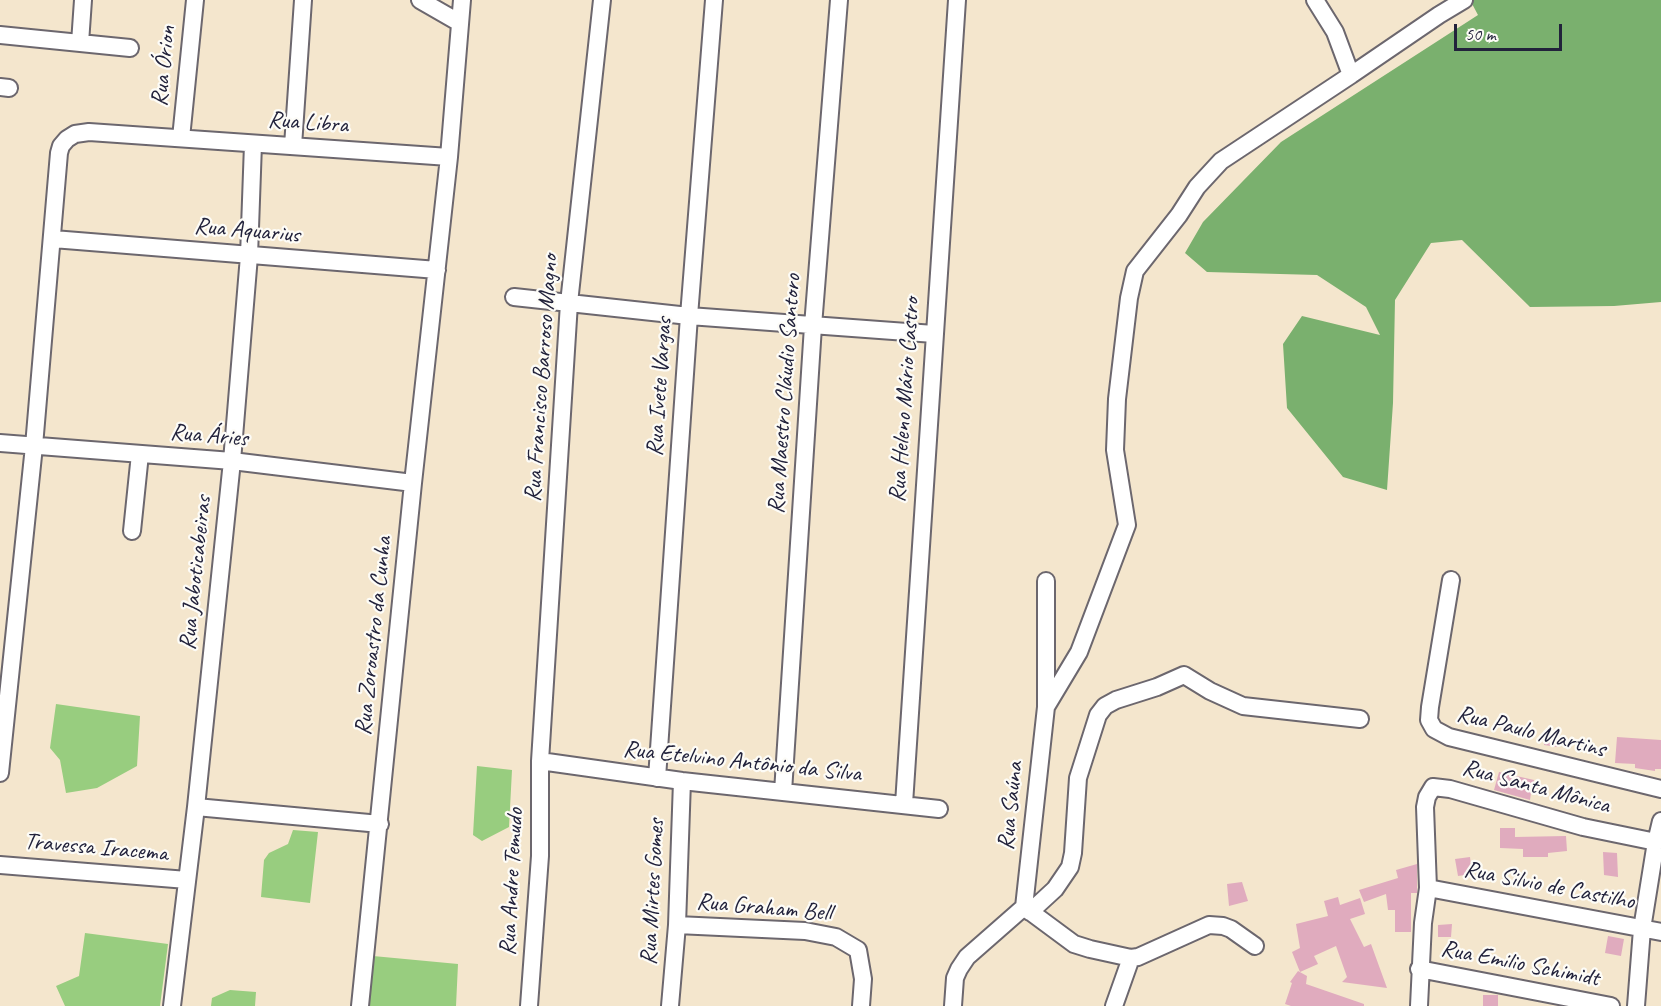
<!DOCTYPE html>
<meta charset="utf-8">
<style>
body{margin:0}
#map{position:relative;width:1661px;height:1006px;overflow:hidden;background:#f4e6cd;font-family:Caveat,sans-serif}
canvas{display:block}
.scale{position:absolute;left:1454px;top:24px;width:108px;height:27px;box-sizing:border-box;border:3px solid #22223b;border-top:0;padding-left:8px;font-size:18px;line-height:21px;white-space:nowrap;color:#22223b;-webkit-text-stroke:4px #fdfcf7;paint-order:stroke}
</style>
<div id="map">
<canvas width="1661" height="1006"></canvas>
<div class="scale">50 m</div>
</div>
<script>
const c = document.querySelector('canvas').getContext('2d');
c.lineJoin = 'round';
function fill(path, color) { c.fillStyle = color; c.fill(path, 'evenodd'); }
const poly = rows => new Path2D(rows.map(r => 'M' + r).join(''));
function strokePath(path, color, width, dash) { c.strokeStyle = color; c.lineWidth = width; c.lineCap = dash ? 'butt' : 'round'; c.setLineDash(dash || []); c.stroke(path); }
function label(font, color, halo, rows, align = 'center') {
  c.font = font + ' Caveat,sans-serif'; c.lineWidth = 4.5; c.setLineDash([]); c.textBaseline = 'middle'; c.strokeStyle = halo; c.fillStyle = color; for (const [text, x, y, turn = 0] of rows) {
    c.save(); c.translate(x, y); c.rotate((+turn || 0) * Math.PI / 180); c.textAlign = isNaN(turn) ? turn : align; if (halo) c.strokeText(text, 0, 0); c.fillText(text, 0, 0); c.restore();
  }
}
const green = poly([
 [56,704,140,716,137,766,97,788,66,793,60,760,50,748],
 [477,766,512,770,509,827,482,841,473,835],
 [293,830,318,832,310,903,261,897,264,860,269,853,288,844],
 [85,933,168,944,160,1006,65,1006,56,986,79,976],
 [373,956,458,964,456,1006,368,1006],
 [230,990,256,992,255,1006,211,1006,212,998]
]);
const forest = poly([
 [1470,0,1661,0,1661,302,1614,306,1530,307,1462,240,1431,243,1395,300,1393,403,1387,490,1343,477,1287,408,1283,344,1302,316,1380,335,1366,307,1317,275,1207,272,1185,253,1203,222,1281,142,1478,15]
]);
const building = poly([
 [1546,733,1559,736,1557,747,1544,745],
 [1617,737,1661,740,1661,769,1655,769,1655,771,1635,768,1635,764,1615,763],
 [1499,772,1534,780,1533,783,1542,784,1540,795,1531,793,1530,800,1494,790],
 [1500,828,1515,828,1515,837,1566,836,1567,851,1548,853,1548,857,1523,857,1523,849,1500,848],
 [1603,852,1617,853,1618,877,1604,875],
 [1470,857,1472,874,1458,876,1455,859],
 [1417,864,1417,893,1411,893,1411,932,1395,932,1395,910,1388,910,1386,894,1364,902,1359,890,1398,878,1396,870],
 [1242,882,1248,901,1229,906,1227,884],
 [1338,897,1340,905,1360,898,1365,914,1350,919,1364,947,1371,944,1387,988,1342,982,1347,977,1336,946,1314,956,1318,964,1300,972,1292,952,1300,948,1296,924,1328,916,1324,901],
 [1452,924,1451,937,1438,937,1438,925],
 [1608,936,1624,939,1621,956,1605,953],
 [1298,971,1307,976,1306,984,1364,1004,1364,1006,1291,1006,1285,1004,1292,983,1290,982],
 [1483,995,1498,995,1498,1006,1483,1006]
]);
const minor = poly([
 [420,0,460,23],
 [0,35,130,48],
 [80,43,83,0],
 [1351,75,1439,15,1464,0],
 [0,87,9,88],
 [181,138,195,0],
 [293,146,303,0],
 [449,157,462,0],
 [53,239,437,270],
 [514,297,689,316,934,334],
 [0,443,232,461,413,483],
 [132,531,140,454],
 [1451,580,1430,707,1429,720,1434,729,1449,737,1661,789],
 [1046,707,1079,652,1127,525,1115,450,1117,399,1129,298,1135,271,1179,215,1197,187,1221,161,1351,75,1335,32,1315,0],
 [540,761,682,781,939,809],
 [0,773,34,446,59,153,61,146,67,139,75,134,89,132,449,157,413,483,360,1006],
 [657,778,689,316,714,0],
 [783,792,813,326,839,0],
 [904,804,957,0],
 [196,807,380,824],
 [0,865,187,880],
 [1428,888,1661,932],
 [1024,907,1074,944,1090,949,1131,958,1138,957,1209,925,1223,926,1231,929,1255,946],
 [1030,912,1055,889,1070,867,1073,853,1078,778,1098,715,1105,706,1116,700,1157,687,1184,675,1210,691,1243,706,1360,719],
 [677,925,805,931,836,937,858,950,863,979,861,1006],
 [1419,969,1611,1006],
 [172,1006,196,807,232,461,249,256,253,144],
 [529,1006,540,856,540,761,569,303,602,0],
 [670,1006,677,925,682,781],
 [953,1006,955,978,959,969,967,957,1024,907,1046,707,1046,581],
 [1114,1006,1131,958],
 [1419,1006,1423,923,1428,888,1425,807,1427,797,1433,787,1450,789,1583,827,1656,842],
 [1636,1006,1642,929,1656,842,1661,821]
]);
const streetNames = [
 ["Rua Órion",164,66,-84],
 ["Rua Libra",308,123,4],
 ["Rua Aquarius",247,231,5],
 ["Rua Francisco Barroso Magno",542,378,-86],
 ["Rua Ivete Vargas",660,387,-86],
 ["Rua Maestro Cláudio Santoro",785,394,-86],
 ["Rua Heleno Mário Castro",905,400,-86],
 ["Rua Áries",209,436,5],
 ["Rua Jaboticabeiras",196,573,-84],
 ["Rua Zoroastro da Cunha",374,636,-84],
 ["Rua Paulo Martins",1531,732,14],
 ["Rua Etelvino Antônio da Silva",742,762,6],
 ["Rua Santa Mônica",1536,787,15],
 ["Rua Saúna",1011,806,-84],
 ["Travessa Iracema",96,848,5],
 ["Rua Andre Temudo",512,882,-87],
 ["Rua Silvio de Castilho",1549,886,11],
 ["Rua Mirtes Gomes",653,892,-87],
 ["Rua Graham Bell",764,908,5],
 ["Rua Emilio Schimidt",1520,964,11]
];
fill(green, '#98cd7f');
fill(forest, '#7ab06e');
fill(building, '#e0abbe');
strokePath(minor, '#6c676e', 20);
strokePath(minor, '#fff', 16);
label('24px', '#22223b', '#fdfcf7', streetNames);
</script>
